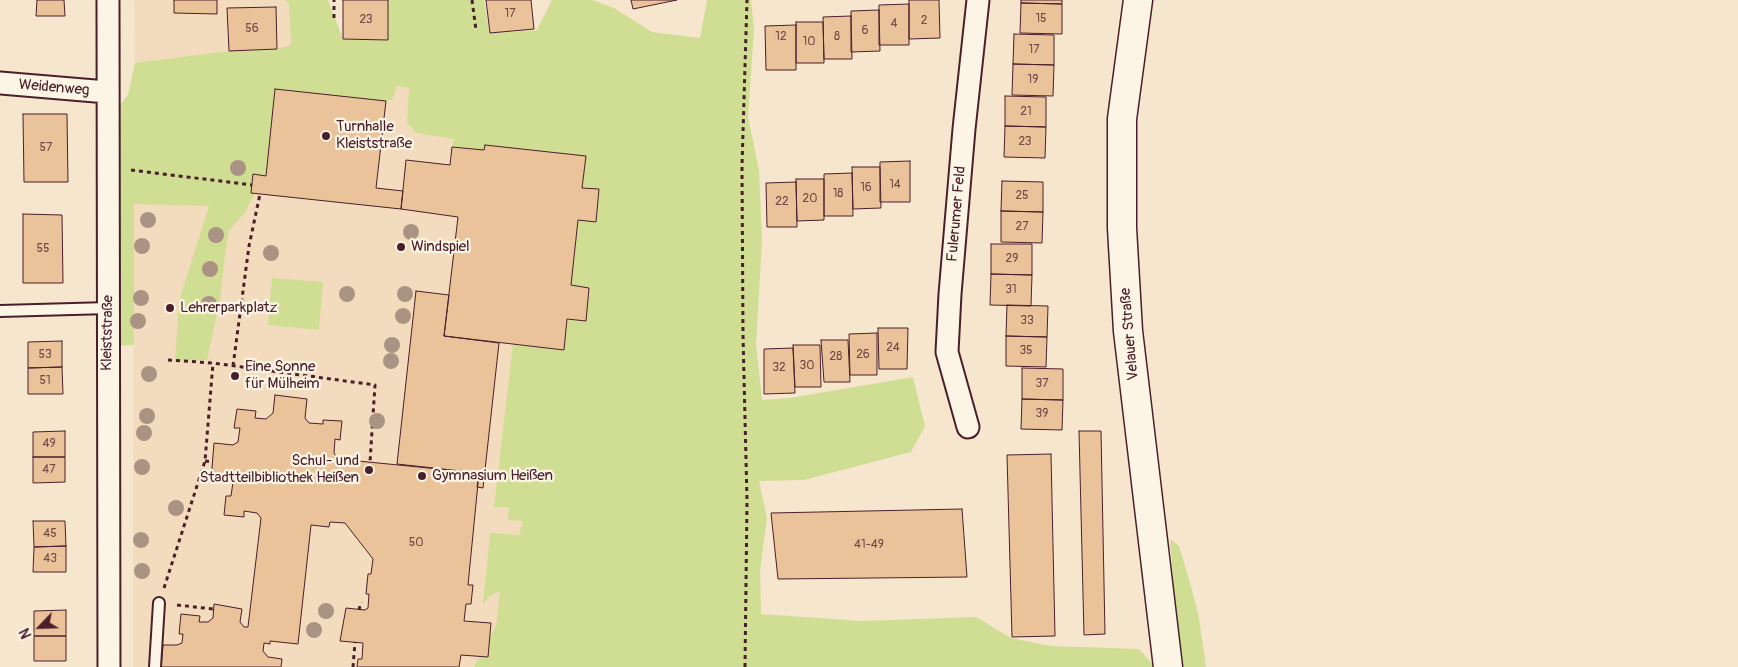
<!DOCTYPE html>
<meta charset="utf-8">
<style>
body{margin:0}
#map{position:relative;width:1738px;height:667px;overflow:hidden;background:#f7e6ce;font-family:Pangolin,sans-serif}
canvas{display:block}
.north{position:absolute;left:15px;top:602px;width:50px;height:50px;-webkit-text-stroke:4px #fcf5e5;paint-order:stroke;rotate:246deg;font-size:14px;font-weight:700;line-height:20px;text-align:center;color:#4a1f2b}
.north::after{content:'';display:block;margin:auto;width:18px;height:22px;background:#4a1f2b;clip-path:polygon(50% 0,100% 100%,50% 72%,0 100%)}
</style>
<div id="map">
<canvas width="1738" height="667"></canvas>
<div class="north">N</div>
</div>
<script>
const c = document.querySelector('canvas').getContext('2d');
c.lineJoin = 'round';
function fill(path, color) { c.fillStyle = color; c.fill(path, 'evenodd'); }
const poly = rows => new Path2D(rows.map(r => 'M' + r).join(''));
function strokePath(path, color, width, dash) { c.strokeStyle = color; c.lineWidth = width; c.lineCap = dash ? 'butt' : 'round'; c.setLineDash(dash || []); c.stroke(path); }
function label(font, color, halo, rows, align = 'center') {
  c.font = font + ' Pangolin,sans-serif'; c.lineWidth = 4.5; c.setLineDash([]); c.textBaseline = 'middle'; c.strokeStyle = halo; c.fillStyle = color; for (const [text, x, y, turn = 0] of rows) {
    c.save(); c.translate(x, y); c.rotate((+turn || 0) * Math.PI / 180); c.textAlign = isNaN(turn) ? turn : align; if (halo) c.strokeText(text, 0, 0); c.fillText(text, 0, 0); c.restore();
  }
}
const built = poly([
 [134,0,298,0,300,60,702,46,536,667,133,667,134,67,262,62,135,63]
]);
const green = poly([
 [285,0,328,0,343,39,388,40,388,0,484,0,489,30,494,33,537,30,552,0,592,0,614,8,652,32,700,38,707,0,751,0,754,29,748,117,759,170,762,241,756,344,762,400,790,398,913,377,925,426,911,452,804,480,759,481,767,518,760,571,761,614,861,621,976,617,1011,638,1050,646,1139,649,1155,667,474,667,496,626,500,591,489,596,483,605,490,533,519,535,523,521,508,520,509,507,494,507,513,344,564,350,567,319,586,320,589,288,571,285,578,220,596,222,599,189,582,188,485,145,484,150,452,147,454,139,417,133,407,123,409,88,397,86,392,100,386,101,264,176,244,214,229,230,225,255,220,298,207,360,175,361,179,301,209,206,134,204,134,345,114,346,113,260,119,191,108,119,128,95,135,63,229,51,277,49,291,45,289,4],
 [272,278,323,282,319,330,268,325],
 [1170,539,1179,546,1192,590,1199,618,1206,667,1181,667,1177,630]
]);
const building = poly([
 [37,0,64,0,65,16,36,16,37,0],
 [174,0,217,0,217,14,174,13,174,0],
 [343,0,388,0,388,40,343,39,343,0],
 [486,0,531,0,534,29,490,33,486,0],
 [631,0,677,0,633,9,631,0],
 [909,0,939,0,940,38,909,39,909,0],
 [1021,0,1062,0,1062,4,1021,3,1021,0],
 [1021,3,1062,4,1062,34,1020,33,1021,3],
 [909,4,909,45,879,45,879,5,909,4],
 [276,7,277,49,229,51,227,8,276,7],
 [879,10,880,51,851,52,851,11,879,10],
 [851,16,852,59,824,59,823,17,851,16],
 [796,22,823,22,824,63,796,63,796,22],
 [796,25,796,70,766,70,765,26,796,25],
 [1014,34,1054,35,1054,65,1013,64,1014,34],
 [1013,64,1054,65,1053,96,1012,95,1013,64],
 [275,89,386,101,376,188,403,191,401,209,251,193,253,174,266,176,275,89],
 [1005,96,1046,97,1046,127,1005,126,1005,96],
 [23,114,67,114,68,182,24,182,23,114],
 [1005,126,1046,127,1045,158,1004,157,1005,126],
 [485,145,586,156,582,188,599,189,596,222,578,220,571,285,589,288,586,321,567,319,564,350,444,336,458,217,401,209,406,160,450,165,452,147,484,150,485,145],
 [910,161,910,202,880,202,880,162,910,161],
 [852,167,880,167,881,208,853,209,852,167],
 [852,173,853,216,824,216,824,174,852,173],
 [796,179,824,179,824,220,797,221,796,179],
 [1002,181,1043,182,1043,212,1001,211,1002,181],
 [796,182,797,227,767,227,766,183,796,182],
 [1001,211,1043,212,1042,243,1001,242,1001,211],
 [23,214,62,215,63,283,23,283,23,214],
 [991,244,1032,244,1032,275,991,274,991,244],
 [991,274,1032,275,1031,306,990,305,991,274],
 [416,291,449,295,444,336,499,343,483,488,477,487,479,473,397,464,416,291],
 [1007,305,1048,306,1047,337,1006,336,1007,305],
 [878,328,908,328,907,369,879,369,878,328],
 [877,333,877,375,850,375,849,334,877,333],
 [1006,336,1047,337,1046,367,1006,366,1006,336],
 [821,340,848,340,850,382,824,382,821,340],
 [62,341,62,367,28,368,28,342,62,341],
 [793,345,820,345,821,387,795,387,793,345],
 [793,348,795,393,764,394,764,349,793,348],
 [62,367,63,394,28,394,28,368,62,367],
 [1022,368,1063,369,1063,400,1022,399,1022,368],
 [275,395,307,399,305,418,309,423,323,424,323,420,342,421,340,440,335,439,334,453,338,459,479,473,468,585,473,585,471,604,466,604,464,621,491,623,488,657,461,655,459,667,357,667,358,659,362,659,363,643,340,641,346,608,365,610,368,608,369,594,366,594,368,574,371,574,373,559,345,523,330,522,329,527,311,525,298,644,270,641,270,644,264,643,263,651,268,657,282,659,281,667,161,667,163,645,177,645,182,643,183,634,179,634,181,614,200,616,199,622,208,622,213,618,214,604,242,609,240,622,244,627,248,627,261,518,257,513,244,511,244,517,224,515,226,496,231,496,233,482,211,480,214,443,233,445,238,442,240,428,234,428,237,409,256,411,255,418,266,419,273,413,275,395],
 [1022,399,1063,400,1062,430,1021,429,1022,399],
 [65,431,65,457,33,457,33,432,65,431],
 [1079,431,1101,431,1105,634,1084,635,1079,431],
 [1051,454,1055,636,1012,637,1007,455,1051,454],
 [33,457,65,457,65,482,33,483,33,457],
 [962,509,967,577,778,579,771,513,962,509],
 [33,521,65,521,66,546,34,547,33,521],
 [66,546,66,572,33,572,34,547,66,546],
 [66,610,66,636,34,636,34,611,66,610],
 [34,636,66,636,66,661,34,661,34,636]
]);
const path = poly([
 [472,0,476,30],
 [334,18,334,0],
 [131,170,252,185],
 [168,360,213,363,375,385,370,462],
 [233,366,249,246,260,194],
 [205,461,212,462],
 [164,588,205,461,213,363],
 [177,605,213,609],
 [359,610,361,602],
 [353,667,355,642],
 [745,667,747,501,743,335,742,166,747,0]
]);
const service = poly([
 [0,311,109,308],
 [155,667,159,603]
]);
const minor = poly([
 [108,0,109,667],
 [0,83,107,92],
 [968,427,947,352,950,294,964,129,978,0]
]);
const secondary = poly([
 [1138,0,1122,119,1122,228,1128,331,1168,667]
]);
const trees = [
 [238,168],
 [148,220],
 [411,232],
 [216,235],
 [142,246],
 [271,253],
 [210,269],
 [347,294],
 [405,294],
 [141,298],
 [209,304],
 [403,316],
 [138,321],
 [392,345],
 [391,361],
 [149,374],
 [147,416],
 [377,421],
 [144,433],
 [142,467],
 [176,508],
 [141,540],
 [142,571],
 [326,611],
 [314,630]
];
const markers = [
 [326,136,5,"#4a1f2b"],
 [401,247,5,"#4a1f2b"],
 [170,308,5,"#4a1f2b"],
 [235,376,5,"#4a1f2b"],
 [369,470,5,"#4a1f2b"],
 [422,476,5,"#4a1f2b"]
];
const numberNames = [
 ["17",510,14],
 ["15",1041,19],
 ["23",366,20],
 ["2",924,21],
 ["4",894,24],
 ["56",252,29],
 ["6",865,31],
 ["12",781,37],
 ["8",837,37],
 ["10",809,42],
 ["17",1034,50],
 ["19",1033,80],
 ["21",1026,112],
 ["23",1025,142],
 ["57",46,148],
 ["14",895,185],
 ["16",866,188],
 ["18",838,194],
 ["25",1022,196],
 ["20",810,199],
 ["22",782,202],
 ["27",1022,227],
 ["55",43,249],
 ["29",1012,259],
 ["31",1011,290],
 ["33",1027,321],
 ["24",893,348],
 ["35",1026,351],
 ["53",45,355],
 ["26",863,355],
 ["28",836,357],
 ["30",807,366],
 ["32",779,368],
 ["51",45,381],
 ["37",1042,384],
 ["39",1042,414],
 ["49",49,444],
 ["47",49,470],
 ["45",50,534],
 ["50",416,543],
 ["41-49",869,545],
 ["43",50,559]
];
const streetNames = [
 ["Weidenweg",54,88,5],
 ["Fulerumer Feld",957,214,-85],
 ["Kleiststraße",108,333,-89],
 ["Velauer Straße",1130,334,-95]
];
const poiNames = [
 ["Turnhalle",336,127],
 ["Kleiststraße",336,144],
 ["Windspiel",411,247],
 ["Lehrerparkplatz",180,308],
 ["Eine Sonne",245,367],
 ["für Mülheim",245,384],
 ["Schul- und",359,461,"right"],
 ["Stadtteilbibliothek Heißen",359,478,"right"],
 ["Gymnasium Heißen",432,476]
];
fill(built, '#f3dcbe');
fill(green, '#cfde92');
fill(building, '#eac39a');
strokePath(building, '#4a1f2b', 1);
strokePath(service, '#4a1f2b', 14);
strokePath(minor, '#4a1f2b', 25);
strokePath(secondary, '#4a1f2b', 31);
strokePath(path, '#4a1f2b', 3, [4, 4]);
strokePath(service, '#fcf5e5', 10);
strokePath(minor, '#fcf5e5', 21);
strokePath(secondary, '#fcf5e5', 28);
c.fillStyle = '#aa9383';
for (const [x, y] of trees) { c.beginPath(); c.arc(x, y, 8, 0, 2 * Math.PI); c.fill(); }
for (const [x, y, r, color] of markers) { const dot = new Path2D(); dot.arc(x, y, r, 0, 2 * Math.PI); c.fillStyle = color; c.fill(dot); strokePath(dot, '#fcf5e5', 2); }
label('12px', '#724847', null, numberNames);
label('15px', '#4a1f2b', '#fcf5e5', streetNames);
label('15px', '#4a1f2b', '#fcf5e5', poiNames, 'left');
</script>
